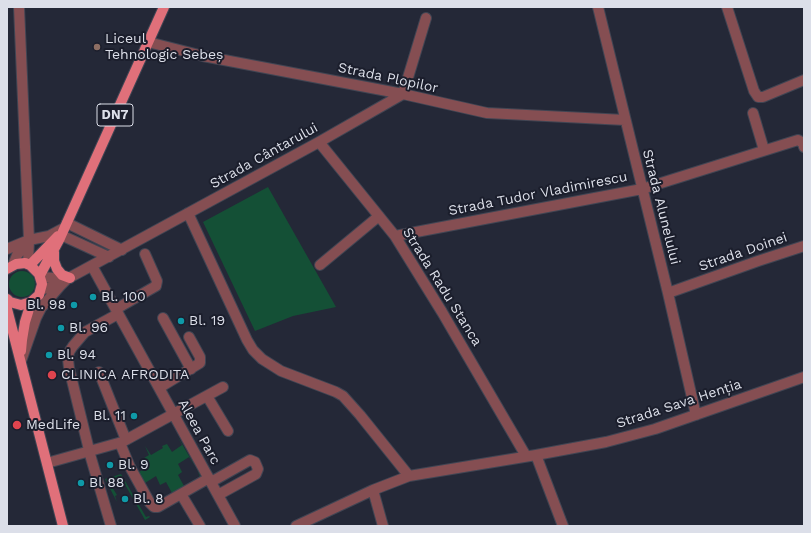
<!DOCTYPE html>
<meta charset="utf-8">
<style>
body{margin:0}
#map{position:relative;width:811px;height:533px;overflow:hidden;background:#242837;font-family:"Work Sans",sans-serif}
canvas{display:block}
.frame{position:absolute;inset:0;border:8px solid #dcdfe9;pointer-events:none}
</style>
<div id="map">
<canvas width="811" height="533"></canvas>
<div class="frame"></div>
</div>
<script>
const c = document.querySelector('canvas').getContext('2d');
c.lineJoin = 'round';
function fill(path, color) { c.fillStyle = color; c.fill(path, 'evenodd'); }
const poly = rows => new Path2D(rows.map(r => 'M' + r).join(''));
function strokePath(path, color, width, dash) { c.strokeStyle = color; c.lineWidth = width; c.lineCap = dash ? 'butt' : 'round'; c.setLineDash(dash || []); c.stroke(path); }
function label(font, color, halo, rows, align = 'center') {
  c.font = font + ' "Work Sans",sans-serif'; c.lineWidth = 4; c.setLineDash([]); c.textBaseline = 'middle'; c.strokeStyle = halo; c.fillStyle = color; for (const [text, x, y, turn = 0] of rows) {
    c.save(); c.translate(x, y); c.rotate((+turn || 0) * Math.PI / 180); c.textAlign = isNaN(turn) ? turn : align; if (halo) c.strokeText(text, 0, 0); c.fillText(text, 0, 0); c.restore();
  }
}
const green = poly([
 [268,187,336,307,293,316,255,331,203,222],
 '9 284a13 13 0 1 1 26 0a13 13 0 1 1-26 0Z',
 [178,437,196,468,189,457,178,464,182,472,178,475,184,486,200,477,197,470,201,477,156,503,134,465,139,472,149,466,144,458,149,455,145,446,151,455,163,448,159,440,162,446,167,444,172,452,182,445],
 [156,476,160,485,166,482,172,493,156,502,145,483],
 [121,474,146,517,149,516,150,517,145,520,123,481,112,487,117,495,115,496,117,502,105,479]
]);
const minor = poly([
 [19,7,29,240,28,264],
 [598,7,668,293,696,415],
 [727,7,754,91,758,97,763,97,804,80],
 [148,42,203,56,403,94,487,113,625,120],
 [753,113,764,150],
 [319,142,395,236,442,312,526,456],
 [188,213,247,340,253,350,262,359,281,371,336,392,343,396,360,415,409,476],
 [67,223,122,250],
 [61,235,109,257],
 [395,236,642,189,798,140,803,143,804,147],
 [7,249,29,240,49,236,64,228],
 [13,265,17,255,28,242],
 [320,265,379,216],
 [92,266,235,526],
 [41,277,67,279],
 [42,289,60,286,67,279,319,142,403,94,426,18],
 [668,293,758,261,804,246],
 [116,309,156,286,157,281,145,254],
 [163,318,191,369],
 [21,361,36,318,41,308,60,286],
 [99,372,126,440],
 [159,388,200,363,200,357,189,337],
 [207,396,228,431],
 [120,443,130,467,150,503,154,507,158,507,209,478],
 [536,455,563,526],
 [47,463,122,442,223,387],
 [211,482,250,460,255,462,258,469,256,474,218,495],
 [373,490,383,526],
 [181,494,200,526],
 [111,526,91,458,69,368,68,359,69,352,73,346,85,332,118,314],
 [296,526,373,490,409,476,536,455,606,442,655,429,804,377]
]);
const major = poly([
 [54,252,54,261,57,269,62,275,70,278],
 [30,265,58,236],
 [7,269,16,264,25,263,30,265,39,274,42,284,39,295,31,302,21,305,10,302,7,299],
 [40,275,60,238,164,7],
 [7,309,63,526],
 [21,351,22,340,25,322,31,303]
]);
const markers = [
 [97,47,4,"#8d6e63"],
 [93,297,4,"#0f9aa8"],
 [74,305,4,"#0f9aa8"],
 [181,321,4,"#0f9aa8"],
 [61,328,4,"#0f9aa8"],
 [49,355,4,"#0f9aa8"],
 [52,375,5,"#e0444e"],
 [134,416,4,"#0f9aa8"],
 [17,425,5,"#e0444e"],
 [110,465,4,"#0f9aa8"],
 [81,483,4,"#0f9aa8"],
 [125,499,4,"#0f9aa8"]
];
const shields = [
 [115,115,36]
];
const shieldNames = [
 ["DN7",115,115]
];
const poiNames = [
 ["Liceul",105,39],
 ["Tehnologic Sebeș",105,55],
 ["Bl. 100",101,297],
 ["Bl. 98",66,305,"right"],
 ["Bl. 19",189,321],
 ["Bl. 96",69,328],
 ["Bl. 94",57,355],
 ["CLINICA AFRODITA",61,375],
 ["Bl. 11",126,416,"right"],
 ["MedLife",26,425],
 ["Bl. 9",118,465],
 ["Bl 88",89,483],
 ["Bl. 8",133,499]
];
const streetNames = [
 ["Strada Plopilor",388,78,12],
 ["Strada Cântarului",264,156,-29],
 ["Strada Tudor Vladimirescu",538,194,-11],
 ["Strada Alunelului",661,207,76],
 ["Strada Doinei",743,252,-19],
 ["Strada Radu Stanca",442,287,58],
 ["Strada Sava Henția",679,404,-18],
 ["Aleea Parc",199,432,61]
];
fill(green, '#145036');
strokePath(minor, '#414553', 12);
strokePath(major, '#414553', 12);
strokePath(minor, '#854e52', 10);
strokePath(major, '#e0707a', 10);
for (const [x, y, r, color] of markers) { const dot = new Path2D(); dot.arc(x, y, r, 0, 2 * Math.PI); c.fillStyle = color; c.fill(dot); strokePath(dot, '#1b1e2c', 1.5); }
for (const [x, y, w] of shields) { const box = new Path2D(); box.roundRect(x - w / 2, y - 11, w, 22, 3); c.fillStyle = '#1b1e2c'; c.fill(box); strokePath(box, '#dcdfe9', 1); }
label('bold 13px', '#dcdfe9', null, shieldNames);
label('14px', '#dcdfe9', '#1b1e2c', poiNames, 'left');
label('14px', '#dcdfe9', '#1b1e2c', streetNames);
</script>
